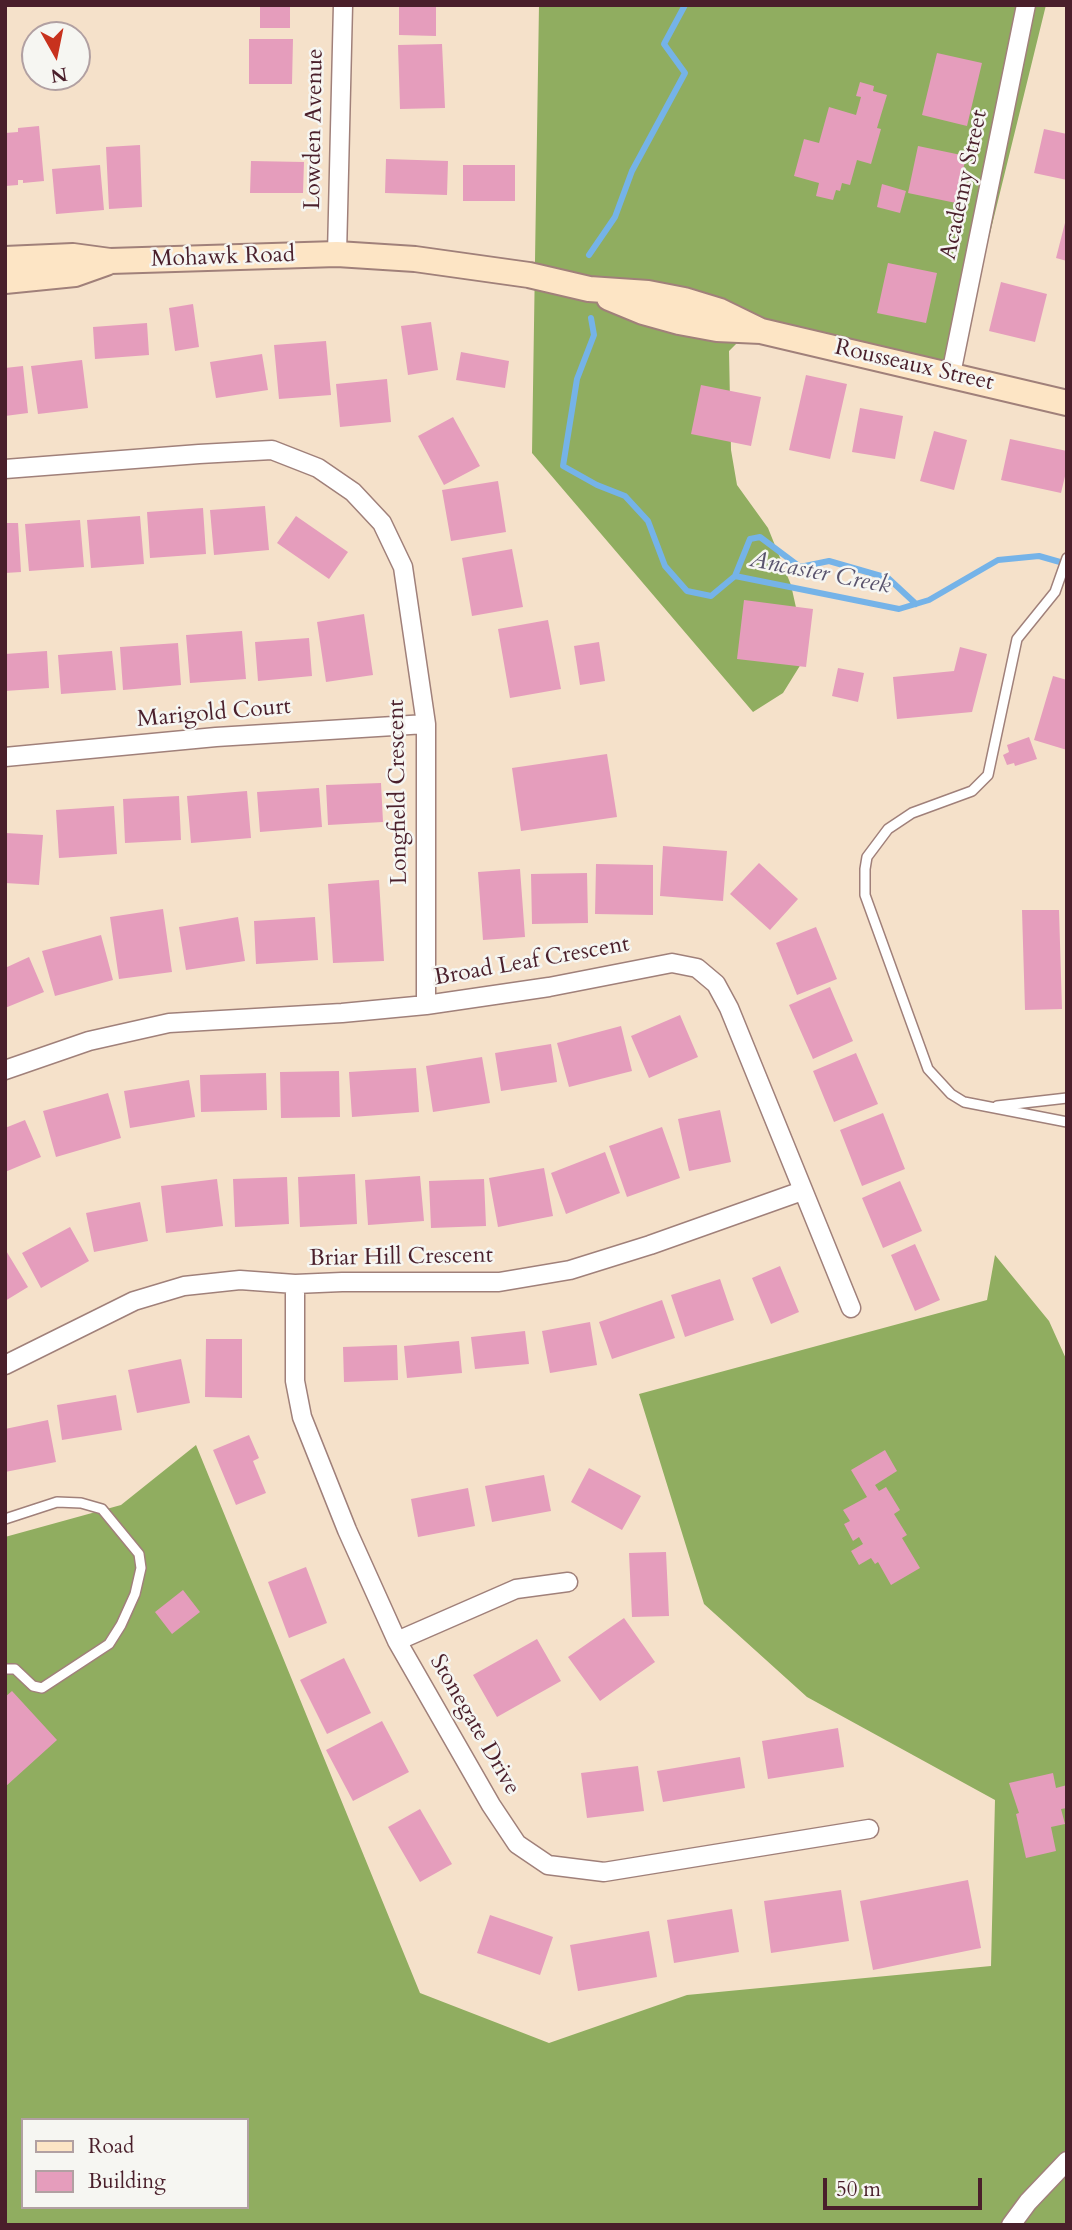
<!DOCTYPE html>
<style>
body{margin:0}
#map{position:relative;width:1072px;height:2230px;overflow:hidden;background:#f5e1ca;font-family:Cardo,serif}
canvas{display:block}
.frame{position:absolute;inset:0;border:7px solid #4a1f2b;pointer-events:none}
.legend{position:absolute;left:21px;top:2118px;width:228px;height:91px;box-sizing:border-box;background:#f6f6f2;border:2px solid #b1a0a2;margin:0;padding:9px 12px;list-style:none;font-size:21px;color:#4a1f2b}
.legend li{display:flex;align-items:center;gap:14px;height:35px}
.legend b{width:35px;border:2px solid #b1a0a2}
.north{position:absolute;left:21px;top:21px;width:70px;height:70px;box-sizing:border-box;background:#f6f6f2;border:2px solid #b1a0a2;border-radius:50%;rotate:171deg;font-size:19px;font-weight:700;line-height:28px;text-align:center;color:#4a1f2b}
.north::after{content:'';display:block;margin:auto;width:24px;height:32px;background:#c8321e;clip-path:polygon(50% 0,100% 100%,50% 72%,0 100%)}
.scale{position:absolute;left:823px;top:2178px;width:159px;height:32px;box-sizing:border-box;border:4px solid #4a1f2b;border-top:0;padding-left:9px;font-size:21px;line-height:24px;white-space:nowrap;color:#4a1f2b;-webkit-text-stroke:5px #f6f6f2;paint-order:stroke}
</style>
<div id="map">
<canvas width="1072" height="2230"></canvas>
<div class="frame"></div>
<ul class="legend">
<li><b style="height:9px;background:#fde5c5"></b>Road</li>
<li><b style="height:19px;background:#e59dbc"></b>Building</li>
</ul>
<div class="north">N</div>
<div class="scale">50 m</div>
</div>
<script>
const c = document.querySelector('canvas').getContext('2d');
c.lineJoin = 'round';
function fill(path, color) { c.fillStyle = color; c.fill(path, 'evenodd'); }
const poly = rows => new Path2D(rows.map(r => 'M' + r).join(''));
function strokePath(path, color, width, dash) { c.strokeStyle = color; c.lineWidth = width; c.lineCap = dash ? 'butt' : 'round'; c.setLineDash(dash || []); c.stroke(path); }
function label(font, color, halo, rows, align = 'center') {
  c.font = font + ' Cardo,serif'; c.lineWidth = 5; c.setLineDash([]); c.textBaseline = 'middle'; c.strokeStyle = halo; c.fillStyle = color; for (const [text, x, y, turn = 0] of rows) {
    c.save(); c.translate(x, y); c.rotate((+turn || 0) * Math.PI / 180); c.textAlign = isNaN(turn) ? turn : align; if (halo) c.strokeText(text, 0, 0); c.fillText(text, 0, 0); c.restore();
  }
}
const forest = poly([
 [539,5,1046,5,953,384,743,337,729,351,731,450,737,485,768,528,791,585,803,639,801,664,783,693,753,712,532,453],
 [995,1255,1049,1321,1067,1361,1067,2225,5,2225,5,1537,121,1505,196,1445,420,1993,549,2043,687,1995,991,1966,995,1800,807,1697,704,1604,639,1394,987,1300],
 [23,2120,247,2120,247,2207,23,2207]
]);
const stream = poly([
 [589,255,615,217,632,171,685,73,664,44,685,5],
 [591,318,594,335,577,379,563,466,597,485,625,496,648,521,665,566,687,591,711,596,735,576,899,609,929,600,998,560,1039,556,1067,564],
 [735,576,750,539,760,537,800,567,829,561,888,578,916,604]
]);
const building = poly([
 [260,5,290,5,290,28,260,28],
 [399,5,436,5,436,36,399,35],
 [249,39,293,39,292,84,249,84],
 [442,44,445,108,400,109,398,45],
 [937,53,982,63,967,126,922,115],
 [860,82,874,86,873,91,887,95,877,128,881,129,871,164,857,160,850,185,842,183,840,191,836,190,833,200,816,196,819,183,794,176,804,139,819,143,829,107,856,115,861,97,856,96],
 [39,126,44,181,23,183,23,180,18,180,18,185,5,186,5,133,18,132,18,128],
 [1044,129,1067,134,1067,180,1034,173],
 [140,145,142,207,109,209,106,147],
 [918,146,966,156,956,203,908,193],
 [386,159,448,161,447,195,385,193],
 [251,161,304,162,303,193,250,193],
 [100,165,104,210,56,214,52,169],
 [463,165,515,165,515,201,463,201],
 [882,184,906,191,900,213,877,207],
 [1066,219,1067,219,1067,261,1056,258],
 [888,263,937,273,926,323,877,313],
 [1001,282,1047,294,1035,342,989,331],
 [193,304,199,347,175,351,169,308],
 [431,322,438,370,408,375,401,326],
 [147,323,149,355,95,359,93,327],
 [326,341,331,395,279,399,274,345],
 [461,352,509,361,505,388,456,380],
 [262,354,268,390,216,398,210,362],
 [82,360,88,408,38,414,31,366],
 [23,366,28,413,5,416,5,368],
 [806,375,847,384,830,459,789,450],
 [387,379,391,422,340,427,336,384],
 [701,385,761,397,751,446,691,434],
 [860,408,903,416,895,459,852,452],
 [453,417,480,466,444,485,418,436],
 [934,431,967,440,954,490,920,481],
 [1010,439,1067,451,1067,468,1061,493,1001,480],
 [498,481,506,532,451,541,442,490],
 [265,506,269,550,214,555,210,510],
 [203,508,206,554,150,558,147,512],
 [140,516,144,564,91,568,87,520],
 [296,516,348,552,329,579,277,543],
 [80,520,84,567,29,571,25,524],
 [5,523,18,523,21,572,5,573],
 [512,549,523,607,472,616,462,558],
 [744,600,813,609,806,667,737,659],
 [364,614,373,675,326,682,317,622],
 [548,620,561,689,510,698,498,629],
 [242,631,246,679,190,683,186,635],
 [309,638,312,676,258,681,255,642],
 [599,642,605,681,580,685,574,646],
 [178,643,181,685,123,690,120,647],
 [960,647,987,654,972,712,897,719,893,677,954,671],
 [47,651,49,688,5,691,5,654],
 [112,651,116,690,61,694,58,655],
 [838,668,864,673,858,702,832,696],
 [1053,676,1067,680,1067,750,1034,740],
 [1029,737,1037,759,1015,766,1014,763,1007,765,1003,755,1009,752,1007,745],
 [607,754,617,817,521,831,512,768],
 [381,783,383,822,328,825,326,785],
 [319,788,322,827,260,832,257,792],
 [247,791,251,838,191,843,187,796],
 [179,796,181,840,125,843,123,799],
 [114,806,117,854,59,858,56,810],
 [5,833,43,835,39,885,5,883],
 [663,846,727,851,723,901,660,896],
 [759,863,798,899,770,930,730,894],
 [596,864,653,865,653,915,595,914],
 [520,869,525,937,483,940,478,872],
 [587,873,588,923,532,924,531,874],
 [379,880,384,961,333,963,328,884],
 [163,909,172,972,119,979,110,917],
 [1022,910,1059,910,1062,1009,1025,1010],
 [238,917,245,961,186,970,179,927],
 [315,917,318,960,256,964,254,921],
 [816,927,837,979,797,995,776,943],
 [101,935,113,980,55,996,42,951],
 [29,957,44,992,5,1008,5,968],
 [830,987,853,1041,813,1059,789,1005],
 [680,1015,698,1057,649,1078,631,1036],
 [621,1026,632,1071,569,1087,557,1043],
 [551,1044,557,1082,501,1091,495,1053],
 [856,1053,878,1104,834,1122,813,1071],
 [482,1057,490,1103,433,1112,426,1066],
 [416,1068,419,1112,352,1117,349,1072],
 [339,1071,340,1117,281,1118,280,1072],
 [266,1073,267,1110,201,1112,200,1075],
 [189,1080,195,1117,130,1128,124,1091],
 [108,1093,121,1138,56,1157,43,1111],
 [720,1110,731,1162,689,1171,678,1119],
 [883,1113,905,1169,862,1186,840,1130],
 [25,1120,41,1157,5,1172,5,1128],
 [662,1127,680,1178,627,1197,609,1146],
 [605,1152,620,1193,566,1214,551,1173],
 [544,1168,553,1216,498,1227,489,1178],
 [355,1174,357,1224,300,1227,298,1177],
 [420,1176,424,1221,368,1225,365,1180],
 [287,1177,289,1224,235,1227,233,1179],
 [217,1179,223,1226,166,1233,161,1186],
 [484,1179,486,1226,431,1228,429,1181],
 [900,1181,922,1231,883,1248,862,1198],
 [140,1202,148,1241,94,1252,86,1213],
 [70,1227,89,1261,41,1288,22,1253],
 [915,1244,940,1300,915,1311,891,1255],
 [5,1249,28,1287,5,1301],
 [780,1266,799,1312,771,1324,752,1278],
 [720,1279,734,1320,685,1337,671,1295],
 [662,1300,675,1338,612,1359,599,1322],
 [590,1322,597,1365,550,1373,542,1331],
 [525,1331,529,1364,475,1369,471,1337],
 [206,1339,242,1339,242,1398,205,1397],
 [459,1341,462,1373,407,1378,404,1346],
 [397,1345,398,1380,344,1382,343,1347],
 [181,1359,190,1403,137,1413,128,1370],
 [116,1395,122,1430,62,1440,57,1405],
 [48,1420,56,1462,5,1472,5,1429],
 [249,1435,259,1458,253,1461,266,1493,236,1505,213,1450],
 [885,1450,897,1471,875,1485,879,1491,886,1487,900,1510,894,1514,907,1535,902,1538,920,1568,891,1585,878,1562,875,1564,871,1558,859,1565,851,1551,863,1544,859,1537,853,1541,844,1524,850,1521,843,1510,867,1497,851,1470],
 [589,1468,641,1496,622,1530,571,1502],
 [544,1475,551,1511,492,1522,485,1486],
 [468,1488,475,1526,418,1537,411,1499],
 [666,1552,669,1616,632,1617,629,1553],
 [306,1567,327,1623,289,1638,268,1582],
 [183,1590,200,1612,172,1634,155,1612],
 [624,1618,655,1662,600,1701,568,1657],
 [537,1639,561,1681,497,1717,473,1675],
 [344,1658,371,1713,327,1734,300,1680],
 [12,1691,57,1740,5,1787,5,1697],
 [382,1721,409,1772,353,1801,326,1750],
 [838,1728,844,1767,768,1779,762,1741],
 [740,1757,745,1788,663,1802,657,1771],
 [638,1766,644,1811,587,1818,581,1773],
 [1053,1773,1056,1788,1067,1785,1067,1808,1061,1809,1065,1824,1051,1827,1056,1851,1026,1858,1016,1814,1019,1813,1009,1783],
 [420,1809,452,1864,420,1882,388,1827],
 [968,1880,981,1948,873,1970,860,1901],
 [841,1890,849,1941,771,1953,764,1901],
 [732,1909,739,1952,674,1963,667,1920],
 [490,1915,553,1937,540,1975,477,1953],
 [649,1931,657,1977,578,1991,570,1945]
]);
const service = poly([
 [1067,558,1055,592,1017,639,988,775,972,791,912,813,888,829,867,857,865,869,865,895,928,1069,951,1094,964,1102,1067,1122],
 [997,1106,1067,1098],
 [5,1519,57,1502,81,1503,102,1509,139,1554,141,1568,135,1594,121,1625,109,1644,42,1688,33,1686,15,1669,5,1669]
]);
const minor = poly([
 [337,254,343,5],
 [951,374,1026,5],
 [5,469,199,454,272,450,318,468,353,492,382,523,403,567,426,724,426,1005],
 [5,757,216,737,426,724],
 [5,1070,89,1041,169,1023,342,1013,426,1005,549,987,672,963,697,968,716,984,729,1008,851,1308],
 [295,1284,295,1381,302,1417,347,1530,397,1641,491,1805,517,1844,548,1865,604,1872,869,1829],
 [5,1365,134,1301,184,1286,240,1280,295,1284,342,1282,499,1282,570,1270,650,1245,802,1191],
 [397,1641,516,1589,568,1582],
 [1011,2225,1028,2202,1067,2161]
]);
const secondary = poly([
 [5,259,73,256,110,261,337,254,415,259,529,275,589,289,648,293,684,300,720,311,761,331],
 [5,281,75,274,106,263],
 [609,298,643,312,679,322,717,329,761,331,1067,403]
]);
const streetNames = [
 ["Lowden Avenue",315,129,-89],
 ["Academy Street",965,185,-78],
 ["Mohawk Road",223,258,-2],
 ["Rousseaux Street",914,366,13],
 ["Marigold Court",214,714,-5],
 ["Longfield Crescent",399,792,-91],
 ["Broad Leaf Crescent",532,962,-10],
 ["Briar Hill Crescent",401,1258,-1],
 ["Stonegate Drive",474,1725,60]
];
const waterNames = [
 ["Ancaster Creek",820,574,11]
];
fill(forest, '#90ad60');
strokePath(stream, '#75b3e8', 6);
fill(building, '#e59dbc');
strokePath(service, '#a0807a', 12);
strokePath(minor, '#a0807a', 21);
strokePath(secondary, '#a0807a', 28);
strokePath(service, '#fff', 9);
strokePath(minor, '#fff', 18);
strokePath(secondary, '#fde5c5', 24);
label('23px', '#4a1f2b', '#f6f6f2', streetNames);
label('italic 24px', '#59536d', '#f6f6f2', waterNames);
</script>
